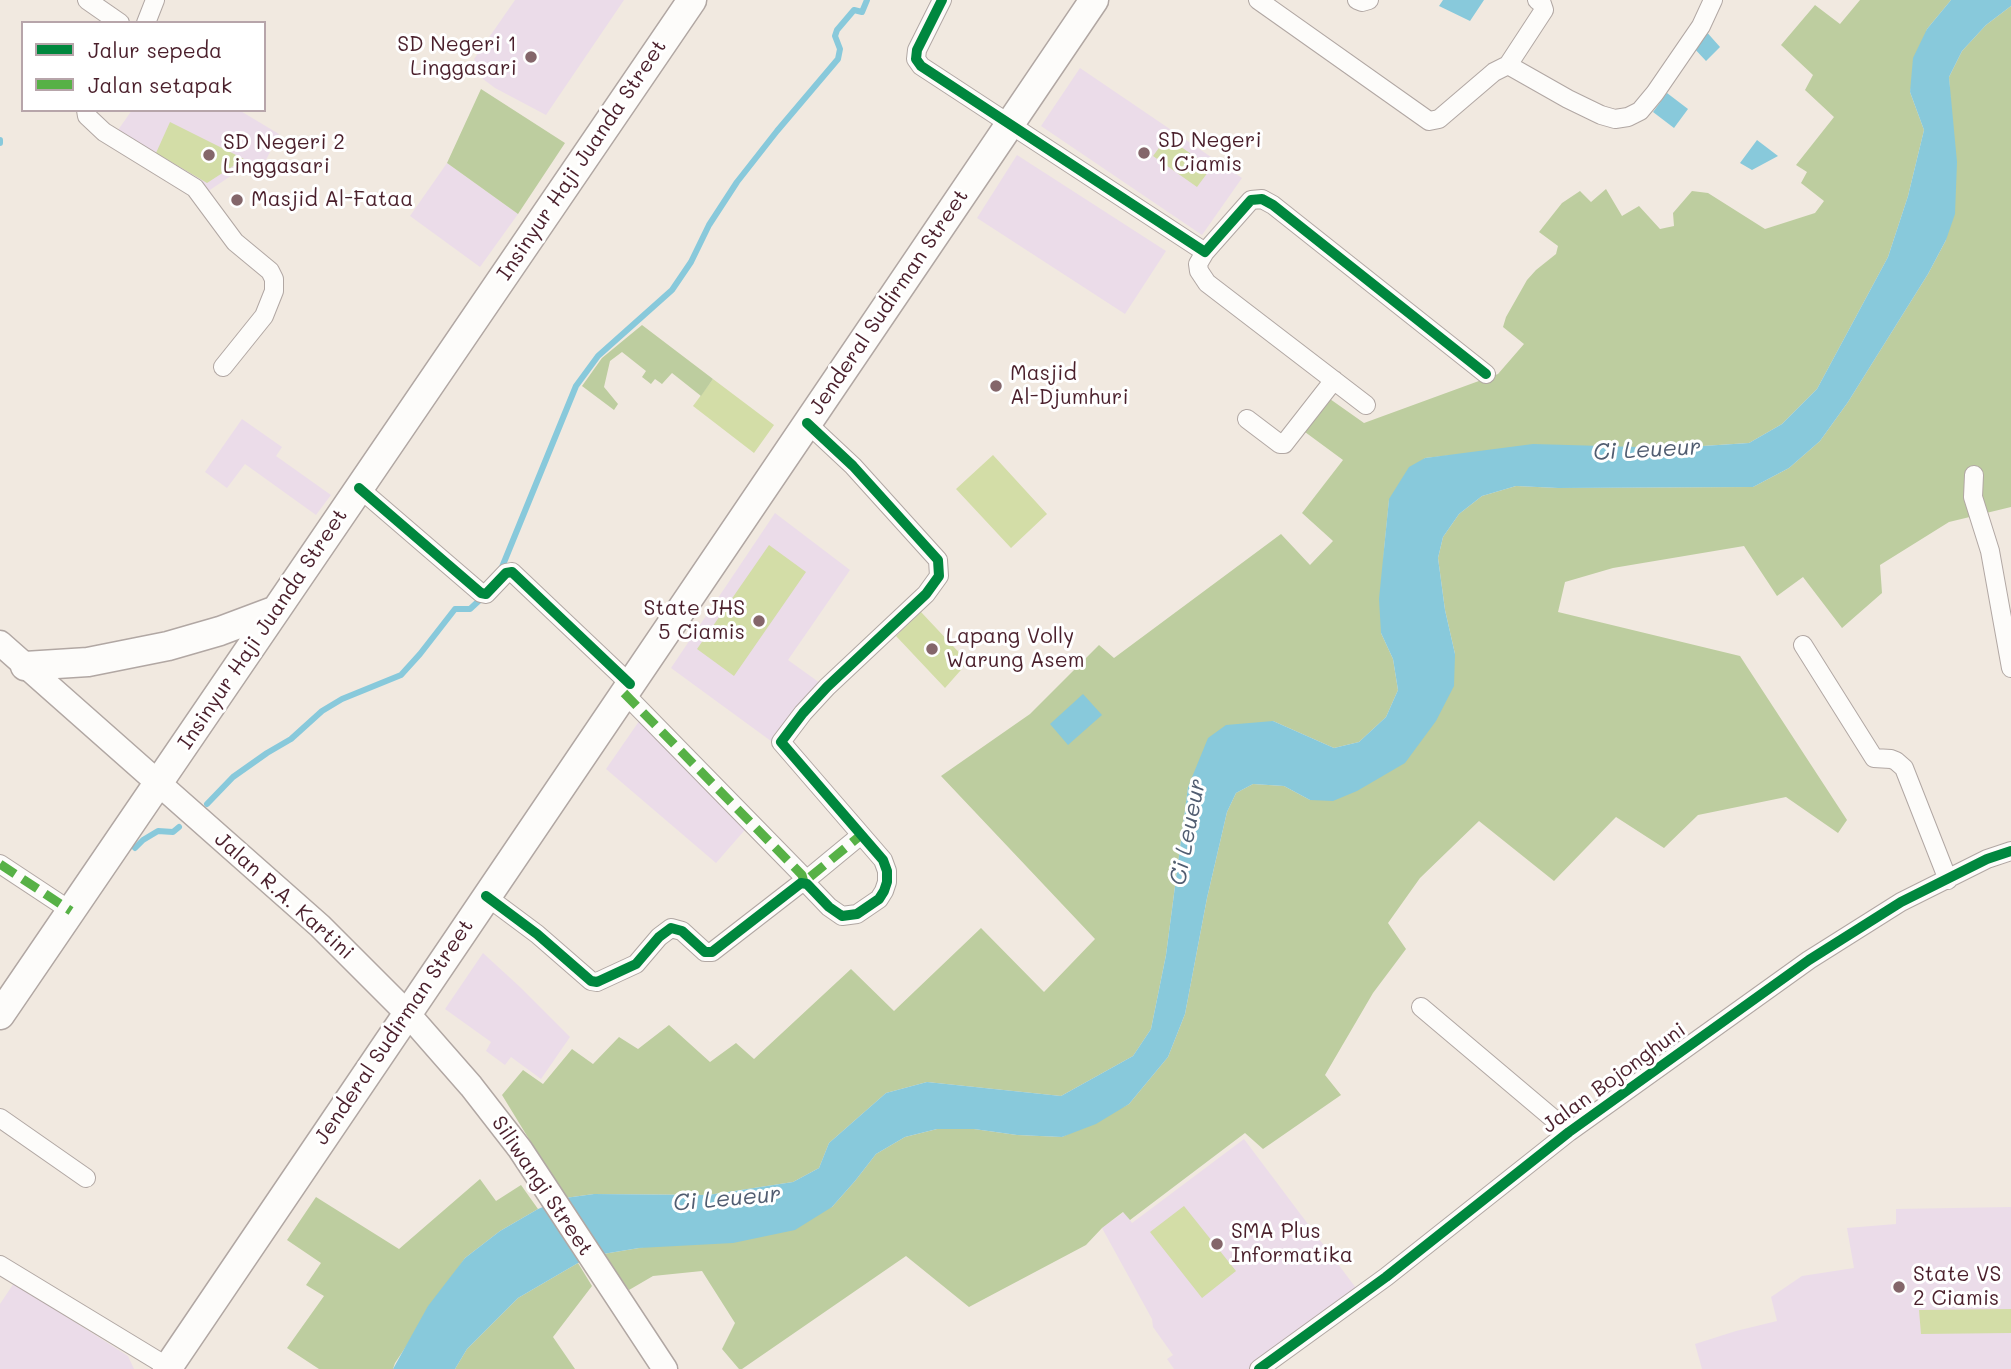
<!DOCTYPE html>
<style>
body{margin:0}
#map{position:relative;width:2011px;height:1369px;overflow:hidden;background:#f1e9e0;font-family:Mali,sans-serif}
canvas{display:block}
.legend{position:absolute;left:21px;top:21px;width:245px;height:91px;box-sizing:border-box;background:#fff;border:2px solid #b7a5aa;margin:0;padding:9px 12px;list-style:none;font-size:21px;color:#4a1f2b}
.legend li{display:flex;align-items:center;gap:14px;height:35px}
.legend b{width:35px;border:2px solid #b7a5aa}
</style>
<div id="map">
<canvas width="2011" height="1369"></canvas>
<ul class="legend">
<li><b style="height:9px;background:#00873e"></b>Jalur sepeda</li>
<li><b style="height:9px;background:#57b146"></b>Jalan setapak</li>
</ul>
</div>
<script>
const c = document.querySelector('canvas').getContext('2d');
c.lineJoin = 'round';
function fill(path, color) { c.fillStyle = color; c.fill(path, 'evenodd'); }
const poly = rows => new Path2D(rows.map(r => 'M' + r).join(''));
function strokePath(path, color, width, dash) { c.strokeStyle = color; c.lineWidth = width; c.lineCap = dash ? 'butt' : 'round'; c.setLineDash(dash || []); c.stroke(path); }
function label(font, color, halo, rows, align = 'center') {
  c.font = font + ' Mali,sans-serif'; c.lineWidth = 6; c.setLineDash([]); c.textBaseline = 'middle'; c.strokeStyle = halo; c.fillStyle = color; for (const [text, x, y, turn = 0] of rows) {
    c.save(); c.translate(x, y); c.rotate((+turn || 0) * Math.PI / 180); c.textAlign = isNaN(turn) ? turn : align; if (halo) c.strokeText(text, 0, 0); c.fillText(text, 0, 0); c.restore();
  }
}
const built = poly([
 [515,0,624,0,546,115,495,88,483,79,474,59],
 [1080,68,1242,178,1202,235,1041,126],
 [132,110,239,110,279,134,262,168,241,169,207,192,116,133],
 [1017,155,1166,251,1125,314,977,218],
 [447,163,518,214,480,267,410,216],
 [242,419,282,447,276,456,331,495,316,515,245,464,227,488,205,472],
 [775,513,850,570,788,660,820,683,775,744,671,668],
 [644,714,750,824,716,863,606,769],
 [483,953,520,987,570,1037,541,1079,511,1057,505,1065,486,1051,491,1042,445,1009],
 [1244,1139,1356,1288,1249,1369,1174,1369,1167,1359,1173,1355,1153,1327,1152,1319,1102,1228,1124,1212,1132,1223],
 [2011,1207,2011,1369,1702,1369,1695,1344,1736,1331,1777,1321,1771,1297,1802,1276,1854,1268,1847,1228,1896,1224,1896,1209],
 [14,1283,128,1356,134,1369,0,1369,0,1304]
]);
const green = poly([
 [170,122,244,159,207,183,156,153],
 [1167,137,1211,168,1197,187,1153,156],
 [713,379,774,425,754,453,693,406],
 [993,455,1047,514,1011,548,956,489],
 [769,545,806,572,734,676,697,649],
 [921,612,968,662,945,688,896,636],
 [1184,1206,1236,1271,1202,1298,1150,1232],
 [2011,1309,2011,1333,1921,1334,1919,1310]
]);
const forest = poly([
 [1860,0,1951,0,1927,29,1910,92,1924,130,1908,196,1888,257,1817,389,1782,424,1749,443,1672,448,1463,454,1425,458,1389,500,1384,550,1381,633,1393,659,1398,690,1386,717,1359,742,1334,748,1273,721,1188,787,1166,955,1151,1029,1133,1056,1061,1096,927,1082,886,1093,829,1143,819,1168,793,1182,708,1195,594,1194,565,1198,502,1095,523,1070,543,1084,572,1049,593,1064,619,1037,638,1049,669,1025,710,1062,736,1043,754,1059,851,969,894,1011,981,928,1044,992,1095,939,941,776,1030,714,1099,645,1114,658,1281,534,1310,565,1333,541,1302,513,1343,460,1305,432,1330,399,1364,423,1498,374,1524,344,1503,327,1506,317,1527,280,1536,270,1556,254,1558,246,1539,232,1562,203,1580,191,1591,202,1606,189,1622,216,1639,206,1660,229,1674,226,1673,213,1692,191,1708,193,1765,229,1815,213,1824,201,1801,183,1807,172,1796,165,1834,117,1805,90,1813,75,1781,45,1815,5,1840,24],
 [2011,6,2011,507,1949,522,1880,565,1882,593,1842,628,1803,577,1777,596,1744,546,1613,568,1565,582,1558,612,1740,656,1847,820,1838,833,1786,797,1698,815,1664,848,1616,817,1554,881,1479,821,1420,878,1388,923,1406,949,1373,993,1325,1075,1341,1095,1263,1149,1245,1133,1130,1220,1123,1212,1102,1228,1086,1245,969,1307,906,1256,742,1369,739,1369,722,1349,735,1323,702,1271,653,1276,629,1290,603,1254,639,1248,832,1207,855,1181,876,1154,905,1137,937,1129,974,1129,1017,1135,1062,1137,1129,1104,1168,1057,1185,1014,1207,898,1227,812,1236,793,1253,784,1284,786,1310,800,1455,654,1445,610,1438,558,1443,537,1459,514,1482,496,1516,486,1558,488,1753,487,1789,468,1820,441,1848,402,1928,274,1946,240,1951,112,1949,77,1962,51,1986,25],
 [481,89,565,143,518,214,447,163],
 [642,325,713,379,701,396,672,373,662,384,655,379,651,384,642,377,646,371,622,352,610,361,604,387,618,404,614,410,582,386,602,358],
 [480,1179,496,1201,521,1185,538,1209,500,1231,465,1258,395,1363,393,1369,319,1369,287,1348,324,1296,306,1285,321,1263,287,1240,316,1197,399,1249],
 [578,1263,592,1286,553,1337,575,1369,455,1369,467,1349,518,1298]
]);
const water = poly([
 [1443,0,1484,0,1470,21,1439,6],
 [1951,0,2011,0,2011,6,1986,25,1962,51,1949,77,1957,162,1955,214,1946,240,1928,274,1848,402,1820,441,1789,468,1753,487,1558,488,1516,486,1482,496,1459,514,1443,537,1438,558,1445,610,1455,654,1454,686,1436,721,1405,763,1357,791,1333,801,1310,800,1284,786,1253,784,1236,793,1227,812,1207,898,1185,1014,1168,1057,1129,1104,1096,1124,1062,1137,1017,1135,974,1129,937,1129,905,1137,876,1154,855,1181,832,1207,795,1230,733,1243,639,1248,603,1254,578,1263,518,1298,467,1349,455,1369,393,1369,428,1306,465,1258,500,1231,538,1209,565,1198,594,1194,708,1195,793,1182,819,1168,829,1143,886,1093,927,1082,1061,1096,1133,1056,1151,1029,1166,955,1188,787,1208,738,1226,725,1273,721,1334,748,1359,742,1386,717,1398,690,1393,659,1381,633,1379,599,1389,499,1409,467,1425,458,1533,444,1672,448,1749,443,1782,424,1817,389,1888,257,1908,196,1924,130,1910,92,1913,58,1927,29],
 [1704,29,1720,47,1706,61,1692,46],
 [1667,93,1688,109,1674,128,1653,112],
 [1757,140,1778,156,1752,170,1740,163],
 [1083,694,1102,715,1068,745,1050,724]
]);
const stream = poly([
 [0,140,0,143],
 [500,572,576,386,598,356,672,290,691,262,709,225,737,182,777,131,838,59,840,49,835,36,837,30,854,10,862,12,867,0],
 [207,804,233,777,267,753,291,739,322,711,342,699,401,675,420,654,455,609,470,609,483,597],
 [135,848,143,840,158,831,173,832,179,827]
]);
const minor = poly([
 [87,0,120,23],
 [942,0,917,50,916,59,921,66,1205,252,1251,200,1262,199,1273,205,1486,374],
 [1258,0,1429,121,1439,119,1494,72,1508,65,1568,99,1601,115,1615,119,1628,117,1640,111,1655,93,1701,26,1713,0],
 [1357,0,1362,2,1369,0],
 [146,23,155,0],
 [1508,65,1544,10,1542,4,1537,0],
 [86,110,87,116,104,132,195,188,235,242,270,271,274,279,274,291,264,316,223,367],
 [1205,252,1198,264,1199,271,1207,283,1366,405],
 [1247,419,1280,444,1284,444,1334,380],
 [1974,475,1973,497,1990,551,2011,668],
 [359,488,481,593,486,594,506,573,512,572,630,684],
 [1803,645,1874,758,1891,759,1896,761,1904,768,1948,880],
 [624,693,802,875,804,882,861,835],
 [0,864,71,911],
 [486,896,537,934,591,981,597,982,636,964,659,937,671,928,682,931,705,952,712,952,801,883,807,884,829,907,842,916,857,914,879,899,884,891,887,882,887,871,883,860,781,742,803,713,827,687,926,594,939,576,938,560,853,466,807,423],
 [1421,1007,1569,1132],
 [0,1118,86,1178],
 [0,1265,168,1367],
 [1259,1369,1386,1277,1569,1132,1809,960,1901,902,1987,859,2011,851]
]);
const secondary = poly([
 [0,643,320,926,407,1013,471,1086,520,1149,665,1369]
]);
const trunk = poly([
 [25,666,88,662,168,646,220,631,276,610],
 [0,1015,692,0],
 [167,1369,1094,0]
]);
const quiet = poly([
 [624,693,802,875,804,882,861,835],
 [0,864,71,911]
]);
const cycleway = poly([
 [942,0,917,50,916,59,921,66,1205,252,1251,200,1262,199,1273,205,1486,374],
 [359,488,481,593,486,594,506,573,512,572,630,684],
 [486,896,537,934,591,981,597,982,636,964,659,937,671,928,682,931,705,952,712,952,801,883,807,884,829,907,842,916,857,914,879,899,884,891,887,882,887,871,883,860,781,742,803,713,827,687,926,594,939,576,938,560,853,466,807,423],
 [1259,1369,1386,1277,1569,1132,1809,960,1901,902,1987,859,2011,851]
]);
const markers = [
 [531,57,7,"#84666a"],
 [1144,153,7,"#84666a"],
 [209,155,7,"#84666a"],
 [237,200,7,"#84666a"],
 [996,386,7,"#84666a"],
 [759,621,7,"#84666a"],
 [932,649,7,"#84666a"],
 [1217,1244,7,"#84666a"],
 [1899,1287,7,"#84666a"]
];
const poiNames = [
 ["SD Negeri 1",517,45,"right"],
 ["Linggasari",517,69,"right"],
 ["SD Negeri",1158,141],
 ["1 Ciamis",1158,165],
 ["SD Negeri 2",223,143],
 ["Linggasari",223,167],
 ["Masjid Al-Fataa",251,200],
 ["Masjid",1010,374],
 ["Al-Djumhuri",1010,398],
 ["State JHS",745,609,"right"],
 ["5 Ciamis",745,633,"right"],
 ["Lapang Volly",946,637],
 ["Warung Asem",946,661],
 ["SMA Plus",1231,1232],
 ["Informatika",1231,1256],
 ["State VS",1913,1275],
 ["2 Ciamis",1913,1299]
];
const streetNames = [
 ["Insinyur Haji Juanda Street",582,160,-56],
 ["Jenderal Sudirman Street",889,302,-56],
 ["Insinyur Haji Juanda Street",263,629,-56],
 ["Jalan R.A. Kartini",284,896,42],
 ["Jenderal Sudirman Street",394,1032,-56],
 ["Jalan Bojonghuni",1614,1078,-36],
 ["Siliwangi Street",542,1186,56]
];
const waterNames = [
 ["Ci Leueur",1647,450,-3],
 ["Ci Leueur",1188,832,-79],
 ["Ci Leueur",727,1199,-5]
];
fill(built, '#ebdce9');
fill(green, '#d3dda7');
fill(forest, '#bdcd9f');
fill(water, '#88c9db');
strokePath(stream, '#88c9db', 6);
strokePath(minor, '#b1a7a3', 20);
strokePath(secondary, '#b1a7a3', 27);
strokePath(trunk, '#b1a7a3', 31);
strokePath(minor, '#fdfcfa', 18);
strokePath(secondary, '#fdfcfa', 24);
strokePath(trunk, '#fdfcfa', 28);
strokePath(quiet, '#57b146', 9, [18, 9]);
strokePath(cycleway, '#00873e', 10);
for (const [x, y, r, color] of markers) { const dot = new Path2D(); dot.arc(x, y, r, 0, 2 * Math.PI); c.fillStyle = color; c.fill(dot); strokePath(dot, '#fff', 2.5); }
label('21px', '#4a1f2b', '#fff', poiNames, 'left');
label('21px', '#4a1f2b', '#fff', streetNames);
label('italic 23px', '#515d71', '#fff', waterNames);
</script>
